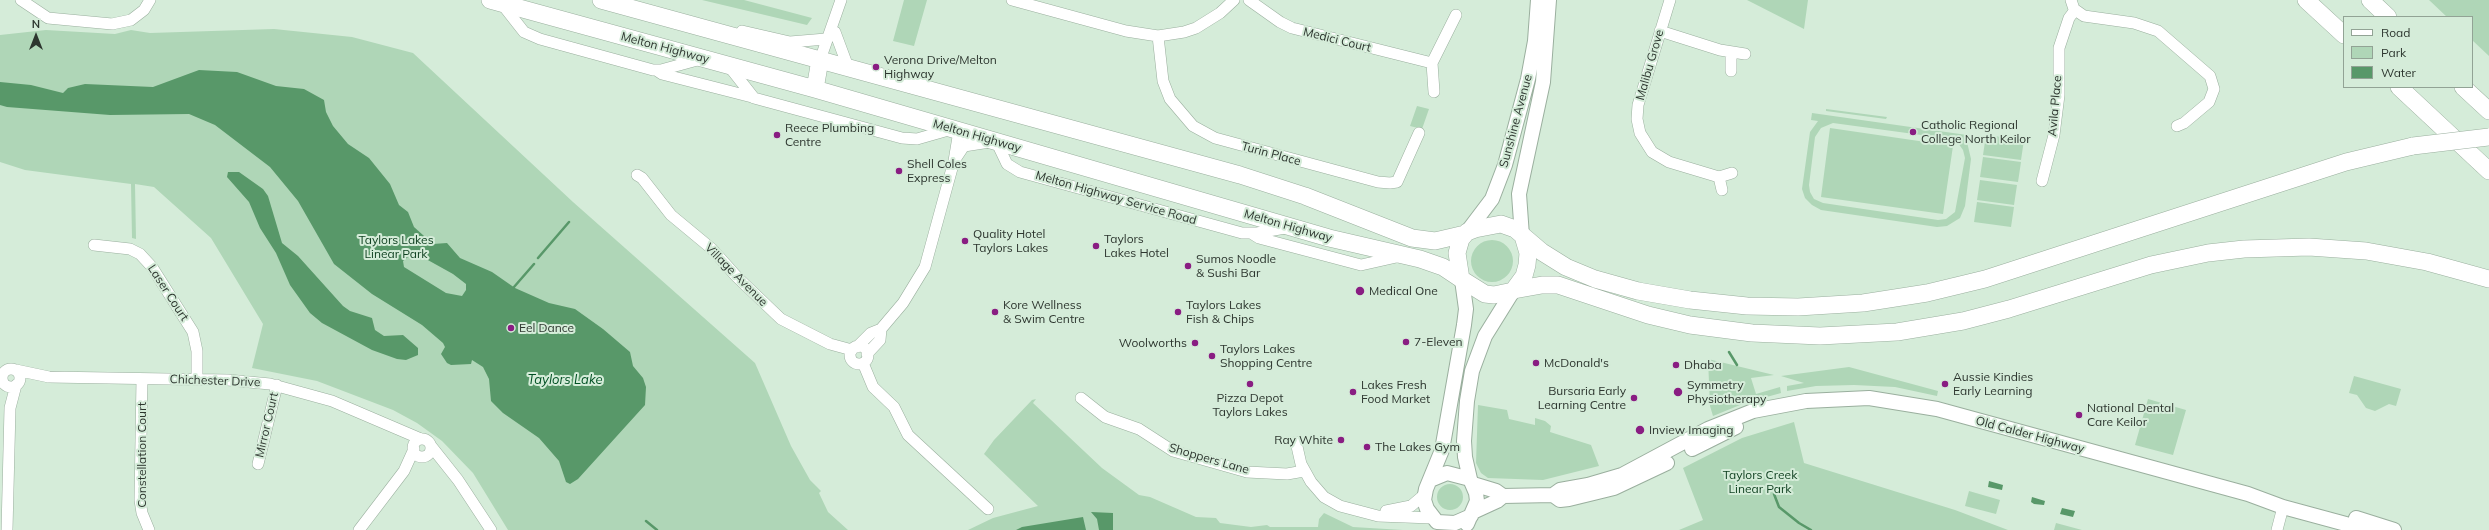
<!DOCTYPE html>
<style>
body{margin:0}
#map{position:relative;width:2489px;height:530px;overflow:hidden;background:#d5ecd9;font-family:Mulish,sans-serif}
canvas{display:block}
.legend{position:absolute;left:2343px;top:16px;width:130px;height:72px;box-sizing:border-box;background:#d5ecd9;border:1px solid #92a395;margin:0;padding:5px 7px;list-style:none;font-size:12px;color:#2d362f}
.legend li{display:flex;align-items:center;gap:8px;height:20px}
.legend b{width:20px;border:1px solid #92a395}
.north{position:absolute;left:16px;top:16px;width:40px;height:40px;-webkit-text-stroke:3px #d5ecd9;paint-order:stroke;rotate:0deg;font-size:11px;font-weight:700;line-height:16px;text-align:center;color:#2d362f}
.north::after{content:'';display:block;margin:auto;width:14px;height:18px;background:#2d362f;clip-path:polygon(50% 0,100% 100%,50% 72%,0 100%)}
</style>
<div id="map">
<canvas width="2489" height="530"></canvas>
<ul class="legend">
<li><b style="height:5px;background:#fff"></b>Road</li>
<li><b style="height:11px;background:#afd6b7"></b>Park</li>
<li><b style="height:11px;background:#589869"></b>Water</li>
</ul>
<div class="north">N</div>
</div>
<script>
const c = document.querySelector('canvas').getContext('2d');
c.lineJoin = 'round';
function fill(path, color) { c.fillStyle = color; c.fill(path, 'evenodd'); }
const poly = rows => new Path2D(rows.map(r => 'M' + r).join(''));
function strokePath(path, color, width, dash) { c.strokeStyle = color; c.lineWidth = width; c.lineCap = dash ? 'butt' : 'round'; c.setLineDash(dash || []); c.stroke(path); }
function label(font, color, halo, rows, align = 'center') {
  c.font = font + ' Mulish,sans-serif'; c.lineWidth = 4; c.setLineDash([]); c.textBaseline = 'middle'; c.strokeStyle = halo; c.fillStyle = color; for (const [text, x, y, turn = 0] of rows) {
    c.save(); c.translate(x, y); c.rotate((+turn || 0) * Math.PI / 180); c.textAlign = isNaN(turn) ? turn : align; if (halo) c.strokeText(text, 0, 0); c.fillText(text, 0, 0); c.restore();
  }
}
const green = poly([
 [702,0,744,0,812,18,807,25],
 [904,0,927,0,914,46,893,41],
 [1747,0,1808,0,1804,29],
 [2429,0,2489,0,2489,56,2472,40,2472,17,2447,17],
 [274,29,352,37,413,53,573,202,755,363,791,446,810,480,821,491,819,493,828,512,848,530,508,530,473,473,442,441,417,423,393,410,317,381,252,368,263,324,211,238,154,187,135,184,136,239,132,238,131,184,25,170,0,162,0,35,46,30,115,34,131,30,150,33],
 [1417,106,1429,109,1422,129,1410,126],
 [1826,109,1887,117,1886,119,1826,111],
 [1812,113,1974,136,1974,143,1967,142,1971,159,1965,206,1960,218,1947,226,1937,227,1821,210,1812,205,1805,198,1802,189,1810,132,1818,121,1811,120],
 [1833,123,1951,139,1958,143,1963,150,1965,158,1955,212,1946,219,1938,220,1823,203,1814,199,1810,192,1809,185,1815,137,1821,128],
 [1830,128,1953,146,1943,214,1821,197],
 [1986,135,2024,140,2021,160,1983,155],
 [1983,157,2021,162,2018,182,1980,177],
 [1980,180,2017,185,2014,205,1977,200],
 [1977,202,2014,207,2011,227,1974,222],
 '1471 261a21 21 0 1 1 42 0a21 21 0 1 1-42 0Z',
 [1708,359,1774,375,1751,378,1756,394,1780,387,1781,393,1745,403,1713,416,1710,406],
 [1849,367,1938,391,1937,396,1895,387,1854,385,1816,386,1787,391,1787,386,1804,383,1781,376],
 [2354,376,2401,389,2396,406,2389,404,2375,411,2366,408,2357,395,2349,393],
 [1036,399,1033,403,1102,468,1139,495,1150,497,1196,517,1216,518,1220,523,1251,527,1267,525,1270,527,1318,527,1319,519,1324,513,1353,527,1403,530,968,530,993,518,1038,506,984,454,994,440,1032,400],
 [2148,399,2186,410,2173,455,2135,445],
 [1478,405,1507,410,1509,419,1535,425,1535,418,1545,421,1551,426,1550,432,1591,445,1599,466,1543,480,1488,478,1481,473,1476,463],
 [1794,422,1804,463,1955,510,2008,530,1679,530,1703,520,1683,468,1742,438],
 '1437 497a13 13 0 1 1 26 0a13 13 0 1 1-26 0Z',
 [1969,491,2000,500,1996,514,1965,506],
 [2056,523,2082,530,2054,530]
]);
const water = poly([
 [199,70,237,72,276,86,304,89,324,100,326,112,333,126,348,144,369,158,390,184,399,205,408,212,414,227,433,244,447,243,460,258,492,272,515,288,549,303,575,309,603,329,630,352,633,366,643,378,646,387,645,405,578,479,570,484,566,482,559,461,539,438,503,413,491,401,489,379,483,367,472,360,471,364,451,365,447,363,441,354,445,347,443,343,422,325,372,294,334,264,298,201,270,167,215,125,189,114,110,115,7,107,0,105,0,82,31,85,63,93,68,88,85,84,153,87],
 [408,257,426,259,453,274,466,284,466,290,462,296,446,293,404,267,403,261],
 [228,172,239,172,263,189,268,196,282,243,298,256,343,306,350,311,372,318,375,330,384,336,403,335,418,348,418,355,406,360,397,359,372,350,322,323,310,313,290,285,276,253,260,228,249,202,227,177],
 [1989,481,2003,485,2002,490,1988,487],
 [2032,497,2045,501,2044,505,2034,504,2031,502],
 [2062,508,2075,511,2073,517,2060,514],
 [1091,512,1113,513,1113,530,1099,530,1097,519],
 [1083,517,1086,530,1016,530,1022,527]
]);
const stream = poly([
 [538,258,569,222],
 [514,287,534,264],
 [1729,352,1737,365],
 [1774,494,1779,507,1799,523,1811,530],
 [646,521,657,530]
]);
const minor = poly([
 [21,0,48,18,112,24,131,20,144,10,150,0],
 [1012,0,1126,31,1158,36,1184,32,1196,28,1220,13,1234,0],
 [1249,0,1280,22,1292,28,1432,63],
 [1670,0,1638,105,1637,119,1640,133,1652,152,1669,162,1719,177,1732,173],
 [2071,0,2074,9,2084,16,2134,23,2158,31,2210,76,2214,89,2209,102,2184,123,2177,126],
 [502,4,524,32,540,39,653,70,661,70,701,59],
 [742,31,790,42,826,39],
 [1660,31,1720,50,1745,54],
 [835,32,848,67],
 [1158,36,1163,81,1170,99,1193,126,1215,138,1378,182,1390,183,1397,182,1419,133],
 [1731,53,1731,71],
 [820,60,841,0],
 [728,65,754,98,902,138,917,139,952,129],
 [656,70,662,74,752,97],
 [1434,92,1432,63,1456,15],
 [954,161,964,146,996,141,1007,164,1020,172,1242,233,1257,233,1285,228],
 [637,175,642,178,671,215,712,249,737,277,781,319,830,344,852,350],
 [1719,177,1722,190],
 [2042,181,2054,135,2059,95,2059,48,2069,18,2075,10],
 [1251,233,1259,238,1361,265,1401,256],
 [94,245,130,249,140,254,152,267,193,332,197,351,197,380],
 '850 355a9 9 0 1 1 18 0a9 9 0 1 1-18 0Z',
 [857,347,871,333,881,329,903,303,925,267,954,161,959,131],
 [867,354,880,340,881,329],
 [863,363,873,387,894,407,908,435,988,509],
 '2 378a9 9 0 1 1 18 0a9 9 0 1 1-18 0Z',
 [16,370,49,377,228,380,270,384,332,401,421,439],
 [142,379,140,500,142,513,149,530],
 [1081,398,1105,417,1139,429,1173,451,1247,472,1287,474,1304,471],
 '413 448a9 9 0 1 1 18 0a9 9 0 1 1-18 0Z',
 [1296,442,1301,464,1311,482,1324,497,1340,506,1378,516,1432,518],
 [431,446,458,480,491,530],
 [258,464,277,385],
 [1386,511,1411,506,1424,495],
 [7,530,10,408,16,385],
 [359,530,404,471,414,449],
 [2277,530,2283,507]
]);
const major = poly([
 [1467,232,1492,199,1505,165,1528,79,1535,41,1538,0],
 [1522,236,1519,194,1543,82,1549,0],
 [1462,280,1466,309,1464,325,1442,450,1426,489,1424,500,1427,509,1437,522,1455,523,1471,516],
 [1692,449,1736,427],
 [1470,479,1465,457,1464,441,1467,401,1472,371,1485,336,1513,291],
 [1430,480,1447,473,1470,479,1476,493,1477,501,1467,524],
 [1473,484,1496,491,1503,496,1553,495,1560,500,1569,499,1614,488,1667,463],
 [1553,495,1560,490,1588,485,1622,475,1708,429,1753,411,1806,401,1869,398,1937,409,2248,494,2283,507,2368,530],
 [1473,512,1497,501,1503,496],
 [2356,518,2394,530]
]);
const highway = poly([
 [490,0,815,89,1329,238,1420,259,1443,267,1461,279],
 [601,0,1240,175,1305,196,1412,238,1435,241,1465,234],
 [2306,0,2344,35],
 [2370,0,2388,17],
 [2399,87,2489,171],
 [2463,87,2489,111],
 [815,89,820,60],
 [1523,236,1528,253,1527,265,1524,276,1513,291,1494,295,1485,294,1461,279,1457,253,1461,239,1467,232,1475,229,1501,224,1515,229,1542,252,1566,267,1595,279,1638,291,1690,300,1747,306,1798,307,1863,303,1927,293,1985,279,2346,162,2413,146],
 [1514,290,1542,285,1558,285,1648,315,1690,325,1752,333,1820,336,1897,332,1963,321,2009,309,2151,265,2208,253,2244,249,2309,247,2366,251,2427,262,2489,279]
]);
const highwayBridge = poly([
 [2413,146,2489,137]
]);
const markers = [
 [876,67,4,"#891d82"],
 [1913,132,4,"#891d82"],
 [777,135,4,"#891d82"],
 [899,171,4,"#891d82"],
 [965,241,4,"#891d82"],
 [1096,246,4,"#891d82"],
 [1188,266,4,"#891d82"],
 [1360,291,5,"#891d82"],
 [995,312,4,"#891d82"],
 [1178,312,4,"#891d82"],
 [511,328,4,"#891d82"],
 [1406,342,4,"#891d82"],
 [1195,343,4,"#891d82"],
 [1212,356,4,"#891d82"],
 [1536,363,4,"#891d82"],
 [1676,365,4,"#891d82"],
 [1250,384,4,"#891d82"],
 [1945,384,4,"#891d82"],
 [1353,392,4,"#891d82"],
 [1678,392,5,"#891d82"],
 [1634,398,4,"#891d82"],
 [2079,415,4,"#891d82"],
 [1640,430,5,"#891d82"],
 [1341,440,4,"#891d82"],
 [1367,447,4,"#891d82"]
];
const streetNames = [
 ["Medici Court",1337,40,14],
 ["Melton Highway",665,48,15],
 ["Malibu Grove",1650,65,-74],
 ["Avila Place",2055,106,-85],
 ["Sunshine Avenue",1516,121,-75],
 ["Melton Highway",977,136,16],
 ["Turin Place",1271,154,15],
 ["Melton Highway Service Road",1116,198,16],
 ["Melton Highway",1288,226,16],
 ["Village Avenue",736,275,45],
 ["Laser Court",168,293,57],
 ["Chichester Drive",215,381,2],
 ["Mirror Court",267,425,-77],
 ["Old Calder Highway",2030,435,15],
 ["Constellation Court",142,455,-90],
 ["Shoppers Lane",1209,459,16]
];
const poiNames = [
 ["Verona Drive/Melton",884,60],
 ["Highway",884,74],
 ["Catholic Regional",1921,125],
 ["College North Keilor",1921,139],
 ["Reece Plumbing",785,128],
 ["Centre",785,142],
 ["Shell Coles",907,164],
 ["Express",907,178],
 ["Quality Hotel",973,234],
 ["Taylors Lakes",973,248],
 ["Taylors",1104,239],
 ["Lakes Hotel",1104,253],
 ["Sumos Noodle",1196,259],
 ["& Sushi Bar",1196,273],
 ["Medical One",1369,291],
 ["Kore Wellness",1003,305],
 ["& Swim Centre",1003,319],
 ["Taylors Lakes",1186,305],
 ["Fish & Chips",1186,319],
 ["Eel Dance",519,328],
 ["7-Eleven",1414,342],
 ["Woolworths",1187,343,"right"],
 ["Taylors Lakes",1220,349],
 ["Shopping Centre",1220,363],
 ["McDonald's",1544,363],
 ["Dhaba",1684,365],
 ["Aussie Kindies",1953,377],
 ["Early Learning",1953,391],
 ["Lakes Fresh",1361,385],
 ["Food Market",1361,399],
 ["Symmetry",1687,385],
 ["Physiotherapy",1687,399],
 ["Bursaria Early",1626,391,"right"],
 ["Learning Centre",1626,405,"right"],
 ["Pizza Depot",1250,398,"center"],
 ["Taylors Lakes",1250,412,"center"],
 ["National Dental",2087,408],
 ["Care Keilor",2087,422],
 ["Inview Imaging",1649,430],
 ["Ray White",1333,440,"right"],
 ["The Lakes Gym",1375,447]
];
const parkNames = [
 ["Taylors Lakes",396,240],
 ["Linear Park",396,254],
 ["Taylors Creek",1760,475],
 ["Linear Park",1760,489]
];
const waterNames = [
 ["Taylors Lake",565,380]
];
fill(green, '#afd6b7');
fill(water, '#589869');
strokePath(stream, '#589869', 2.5);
strokePath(minor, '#9aaf9e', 12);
strokePath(major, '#9aaf9e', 16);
strokePath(highway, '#9aaf9e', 18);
strokePath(minor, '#fff', 11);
strokePath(major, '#fff', 14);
strokePath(highway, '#fff', 17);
strokePath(highwayBridge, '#9aaf9e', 18, []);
strokePath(highwayBridge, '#fff', 17);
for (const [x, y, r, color] of markers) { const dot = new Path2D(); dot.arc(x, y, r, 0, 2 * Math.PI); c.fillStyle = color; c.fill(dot); strokePath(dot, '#d5ecd9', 1.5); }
label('12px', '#2d362f', '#d5ecd9', streetNames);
label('12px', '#2d362f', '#d5ecd9', poiNames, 'left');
label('12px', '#114222', '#d5ecd9', parkNames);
label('italic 13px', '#005023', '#d5ecd9', waterNames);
</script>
